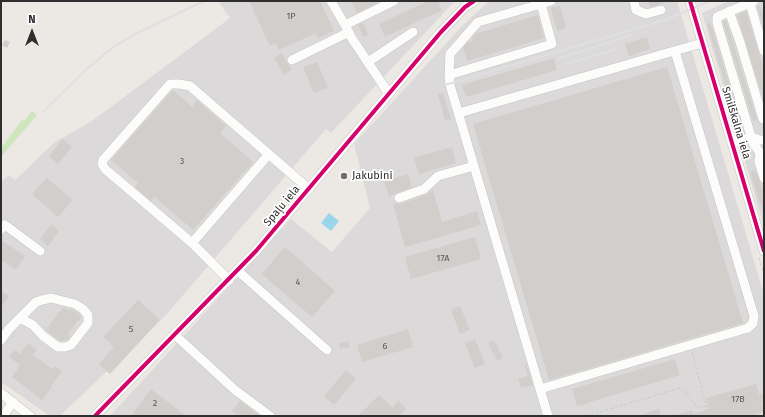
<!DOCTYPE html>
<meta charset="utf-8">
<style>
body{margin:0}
#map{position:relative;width:765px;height:417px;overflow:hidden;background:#ece8e4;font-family:"Fira Sans",sans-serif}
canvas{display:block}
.frame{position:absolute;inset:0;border:2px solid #2e2e2e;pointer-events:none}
.north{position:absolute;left:12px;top:12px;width:40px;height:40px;-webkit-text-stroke:3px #fff;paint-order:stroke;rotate:0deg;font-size:11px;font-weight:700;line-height:16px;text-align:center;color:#2e2e2e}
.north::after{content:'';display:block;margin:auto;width:14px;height:18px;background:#2e2e2e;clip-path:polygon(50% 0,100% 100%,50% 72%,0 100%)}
</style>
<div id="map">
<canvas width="765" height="417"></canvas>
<div class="frame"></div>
<div class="north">N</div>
</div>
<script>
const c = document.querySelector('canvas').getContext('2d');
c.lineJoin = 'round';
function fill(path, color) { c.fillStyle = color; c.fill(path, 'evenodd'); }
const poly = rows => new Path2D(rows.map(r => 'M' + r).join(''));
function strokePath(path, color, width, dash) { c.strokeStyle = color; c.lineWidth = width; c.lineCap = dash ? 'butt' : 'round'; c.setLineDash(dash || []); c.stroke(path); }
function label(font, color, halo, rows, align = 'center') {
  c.font = font + ' "Fira Sans",sans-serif'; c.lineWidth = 3.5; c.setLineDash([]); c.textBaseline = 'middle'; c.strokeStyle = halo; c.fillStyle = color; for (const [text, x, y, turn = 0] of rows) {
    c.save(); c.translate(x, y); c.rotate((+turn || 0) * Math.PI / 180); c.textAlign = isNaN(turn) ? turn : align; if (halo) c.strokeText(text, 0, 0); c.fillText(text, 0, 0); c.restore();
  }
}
const industrial = poly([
 [218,1,455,1,331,133,326,129,166,315,60,416,50,416,1,382,1,182,9,175,15,180,55,142,92,121,230,18],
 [489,1,677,1,764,295,764,416,110,416,291,219,332,252,370,208,354,144,463,25],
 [729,1,764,1,764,227,702,13]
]);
const green = poly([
 [32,111,37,115,1,157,1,148,22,120,24,121]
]);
const water = poly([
 [329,213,339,221,331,231,321,223]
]);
const building = poly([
 [249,1,320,1,334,31,318,38,316,33,279,50,275,43,270,46],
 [351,1,380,1,357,13],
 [428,1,438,1,442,10,385,37,379,24],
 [648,1,667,1,668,2,650,7],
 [560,6,566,28,557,31,551,8],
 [757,6,760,6,764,17,764,27],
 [746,11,764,70,764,101,737,15],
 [538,15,544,38,467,61,463,48,467,43,473,41,472,38,475,34],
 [726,20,757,120,753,121,723,22],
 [363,23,368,35,363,37,358,25],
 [711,23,711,25,742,126,738,127,707,24],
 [647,37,650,49,629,56,625,44],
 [5,40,10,42,7,48,2,45],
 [282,53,287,63,292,69,284,75,274,58],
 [554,58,557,70,466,97,462,85],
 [317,62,328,88,314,93,303,67],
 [667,67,743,323,549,380,473,124],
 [173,90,192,107,197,100,226,126,220,133,253,162,193,230,155,197,151,201,135,187,138,183,111,160],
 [443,93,451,119,445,121,438,94],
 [63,139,72,147,58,164,49,156],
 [452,147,456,163,419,174,414,158],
 [755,170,764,192,764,213,763,213,750,172],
 [408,174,412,187,389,196,384,181],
 [47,178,73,200,58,217,32,194],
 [433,190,442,222,477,211,481,225,405,247,393,204,401,204,426,195],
 [51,224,59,231,48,246,40,239],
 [475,237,481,259,411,279,405,257],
 [1,240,25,256,16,270,1,260],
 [285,247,335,291,312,317,262,274],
 [1,291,9,296,1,308],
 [138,300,160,320,110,374,99,364,114,347,103,337],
 [460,306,470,330,460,334,451,310],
 [63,307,69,311,70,309,73,310,79,314,82,317,79,321,78,320,68,334,70,336,67,340,60,341,46,330],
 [408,329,413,347,362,362,357,345],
 [475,339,485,364,475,368,465,343],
 [494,340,503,358,497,361,488,343],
 [348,341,350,347,340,349,339,344],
 [28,343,37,350,33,355,52,369,55,366,62,371,51,386,52,387,42,400,12,377,20,365,9,357,15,350,20,354],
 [675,359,680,375,577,406,572,389],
 [526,364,533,385,521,388,518,379,528,376,524,365],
 [346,370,356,379,334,405,324,396],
 [756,384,759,394,762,394,764,401,761,402,764,412,749,416,678,416,677,415,692,410,693,414,709,409,706,398],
 [151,389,186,416,131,416],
 [379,395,393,408,398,401,406,408,400,416,358,416],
 [240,401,260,416,238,416,232,411],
 [659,409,661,416,642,416,641,415]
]);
const path = poly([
 [759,258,764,274],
 [692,352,707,409],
 [586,416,681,388,698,408,706,406]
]);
const minor = poly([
 [331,1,345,25,351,37,389,94],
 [634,1,636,10,646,14,661,10],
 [690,1,764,251],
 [754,1,717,17,717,23,753,143,760,153,759,162,764,178],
 [750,3,764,51],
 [541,4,478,22,450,54,449,75,450,85,548,416],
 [729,11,740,42,763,119],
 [345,25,394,1],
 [292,60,349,32],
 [368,62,413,32],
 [449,75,552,44,541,4,551,1],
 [459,113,702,43],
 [732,143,752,137,760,140,764,140],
 [399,198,424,189,438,176,474,166],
 [1,229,5,225,40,251],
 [192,243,269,154],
 [238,271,327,350],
 [229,280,192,243,105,169,102,164,103,160,170,84,179,84,190,86,309,189],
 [175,335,235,390,270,416],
 [1,340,9,329,36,302,42,300,51,298,75,304,83,309,88,315,88,323,71,345,65,347,58,347,43,336,33,325,20,318],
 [540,389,748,328,753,323,754,316,675,51],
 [1,393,30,416],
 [3,416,13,402],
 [95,416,256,251,441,32,465,7,474,1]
]);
const rail = poly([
 [559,58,615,41,630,35],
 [567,64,617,49],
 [445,85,665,20,710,1],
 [44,111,88,68,112,48,135,34,204,1]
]);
const cycleway = poly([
 [690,1,764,251],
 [95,416,256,251,441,32,465,7,474,1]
]);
const markers = [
 [344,176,4,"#706f6e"]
];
const numberNames = [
 ["1P",291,16],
 ["3",182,161],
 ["17A",443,258],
 ["4",298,282],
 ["5",131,329],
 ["6",385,346],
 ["17B",738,399],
 ["2",155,403]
];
const streetNames = [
 ["Smilškalna iela",736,123,73],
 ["Spaļu iela",282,206,-50]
];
const poiNames = [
 ["Jakubini",352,176]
];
fill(industrial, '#dcd9db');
fill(green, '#cee6be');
fill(water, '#99d6ec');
fill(building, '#d1cecb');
strokePath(minor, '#c5c4c5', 10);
strokePath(path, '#c9c9c8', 1, [3, 2]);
strokePath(minor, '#fcfcfb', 9);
strokePath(rail, '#dfdfe1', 2);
strokePath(cycleway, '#d6006c', 4);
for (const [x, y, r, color] of markers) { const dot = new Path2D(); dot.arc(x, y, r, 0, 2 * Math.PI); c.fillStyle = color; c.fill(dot); strokePath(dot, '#fff', 1.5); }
label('9px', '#585857', null, numberNames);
label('11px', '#2e2e2e', '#fff', streetNames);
label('11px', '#2e2e2e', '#fff', poiNames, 'left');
</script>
